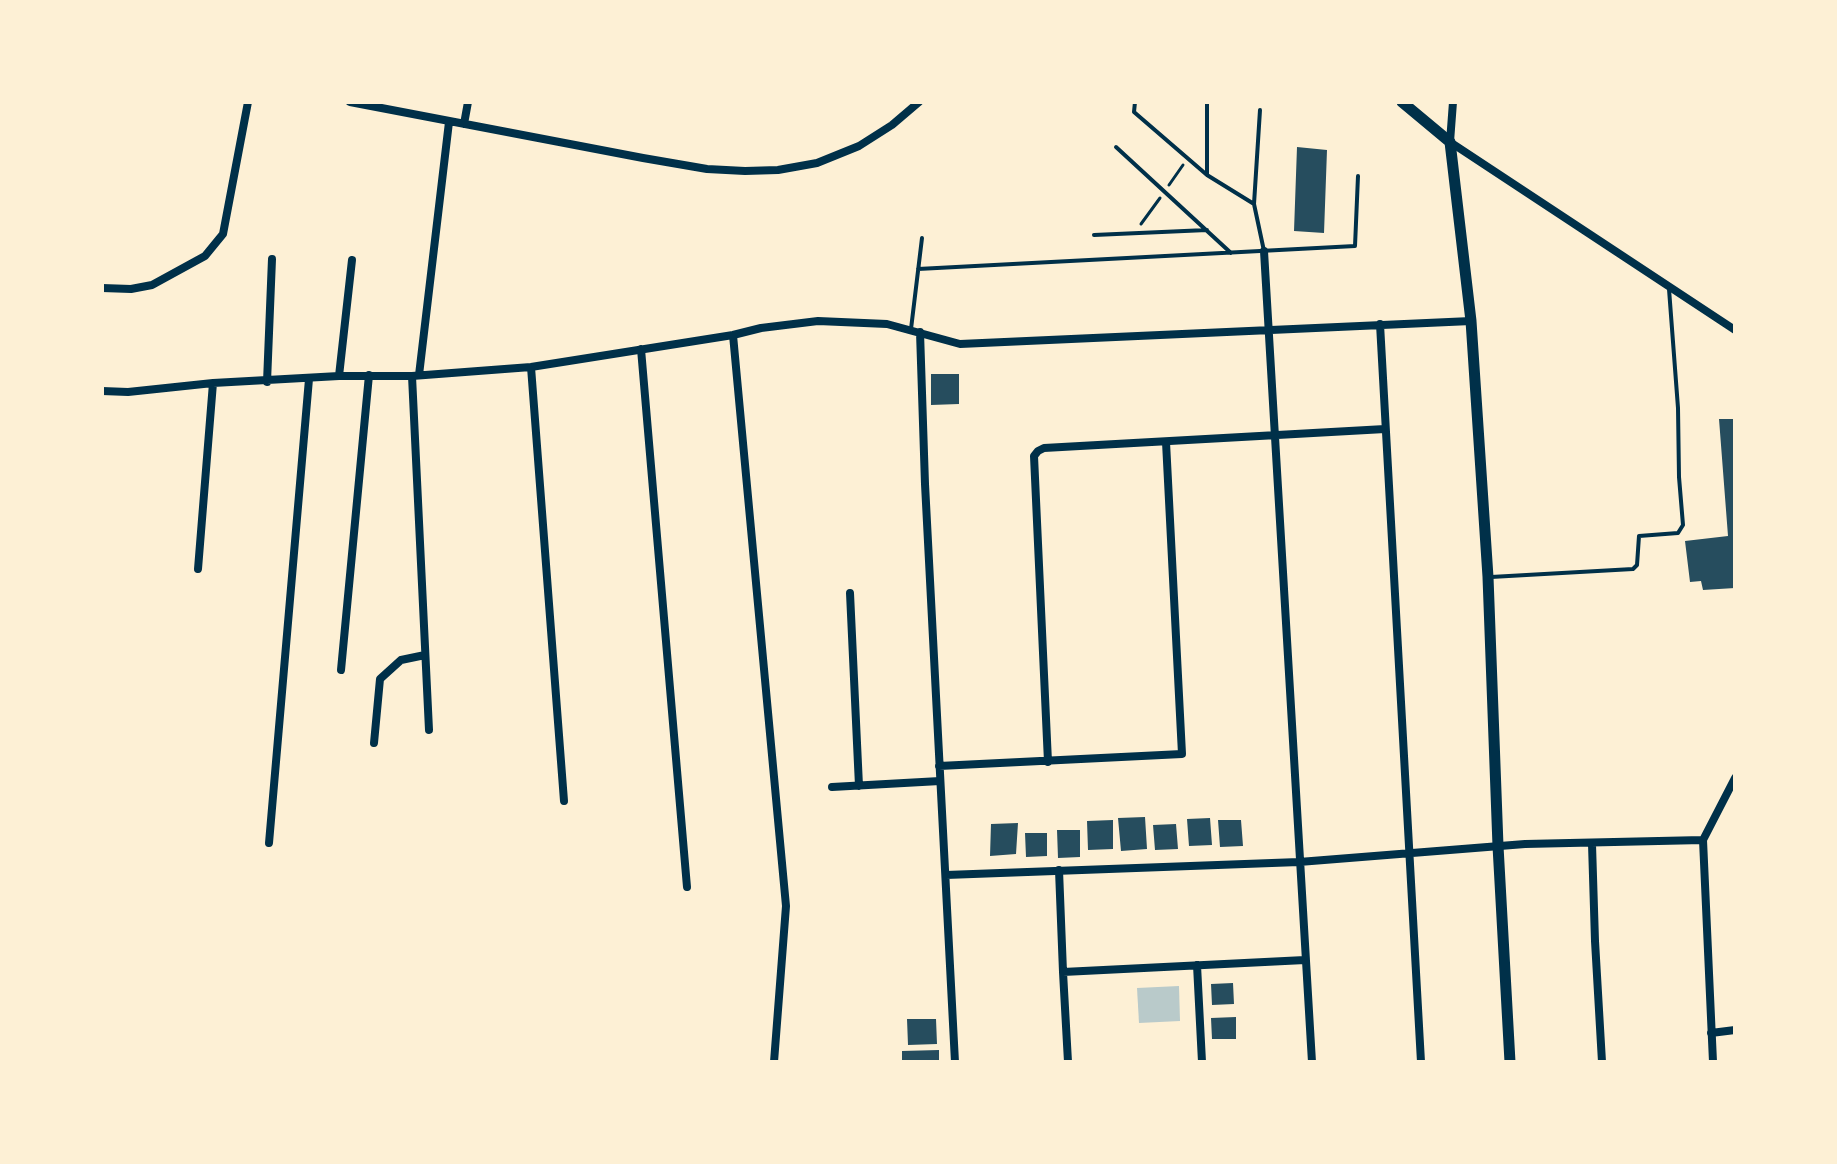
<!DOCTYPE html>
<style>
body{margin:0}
#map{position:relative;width:1837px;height:1164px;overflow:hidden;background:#fdf0d5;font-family:"PT Sans",sans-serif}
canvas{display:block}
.frame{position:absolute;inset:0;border:104px solid #fdf0d5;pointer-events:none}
</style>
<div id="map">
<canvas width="1837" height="1164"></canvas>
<div class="frame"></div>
</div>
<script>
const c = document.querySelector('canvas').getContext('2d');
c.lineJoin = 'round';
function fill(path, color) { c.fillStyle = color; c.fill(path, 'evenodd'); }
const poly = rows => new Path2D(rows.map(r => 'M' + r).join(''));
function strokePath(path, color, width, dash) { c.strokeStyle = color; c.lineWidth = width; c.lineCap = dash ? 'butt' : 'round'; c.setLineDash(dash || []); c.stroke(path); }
const green = poly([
 [1179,986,1180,1021,1139,1023,1137,988]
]);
const building = poly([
 [1297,147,1327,150,1324,233,1294,231],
 [931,374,959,374,959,404,931,405],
 [1719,419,1735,419,1735,588,1703,590,1701,581,1690,582,1685,541,1728,536],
 [1145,817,1147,849,1121,851,1118,818],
 [1210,818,1212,845,1189,846,1187,819],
 [1113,820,1113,849,1088,850,1087,821],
 [1218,820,1241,820,1243,846,1220,847],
 [1018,823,1016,854,990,856,991,824],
 [1176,824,1178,849,1155,850,1153,825],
 [1057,830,1080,830,1080,857,1058,858],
 [1025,833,1047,833,1047,856,1026,857],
 [1233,983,1234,1004,1212,1005,1211,984],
 [1236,1017,1236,1039,1212,1039,1211,1018],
 [907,1019,936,1019,937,1044,908,1045],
 [939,1050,939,1062,902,1062,902,1051]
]);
const path = poly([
 [1169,185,1183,165],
 [1141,224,1160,198]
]);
const service = poly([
 [1135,102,1134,112,1207,175],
 [1207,102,1207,175,1254,204],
 [1260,110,1254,204,1264,251],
 [1116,147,1231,253],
 [1094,235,1207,230],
 [918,269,1355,246,1358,176],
 [911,329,922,238],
 [1491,577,1633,569,1637,565,1639,536,1678,533,1683,525,1679,477,1678,408,1669,289]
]);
const minor = poly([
 [350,102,643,158,707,169,745,171,778,170,817,163,859,146,892,125,919,102],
 [1453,102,1450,142,1735,330],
 [464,124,468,102],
 [1264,251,1312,1062],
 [102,288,131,289,152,285,205,256,223,234,248,102],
 [1380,324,1421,1062],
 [920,332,925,484,955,1062],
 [733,335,786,906,774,1062],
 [641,349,687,887],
 [531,367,564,801],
 [419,375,449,122],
 [339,376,352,260],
 [412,376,429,730],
 [267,382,272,259],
 [102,391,128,392,213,383,339,376,412,376,531,367,733,335,761,328,818,321,887,324,960,344,1471,321],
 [198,569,213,383],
 [850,593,859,786],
 [341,670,369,375],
 [374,743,380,679,401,660,425,655],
 [1048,762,1034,456,1038,451,1044,448,1385,429],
 [939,766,1182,754,1166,442],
 [832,787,940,781],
 [1703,840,1713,1062],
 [1703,840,1735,778],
 [269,843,309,379],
 [1592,844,1595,941,1602,1062],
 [1059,870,1063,972],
 [946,875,1299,862,1525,844,1703,840],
 [1197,965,1202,1062],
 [1711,1033,1735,1030],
 [1068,1062,1063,972,1305,960]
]);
const secondary = poly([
 [1402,102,1450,142,1471,321,1488,577,1498,846,1510,1062]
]);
fill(green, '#b9caca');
fill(building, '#264d5e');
strokePath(path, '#003049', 3);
strokePath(service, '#003049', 4);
strokePath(minor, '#003049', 8);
strokePath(secondary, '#003049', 11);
</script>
